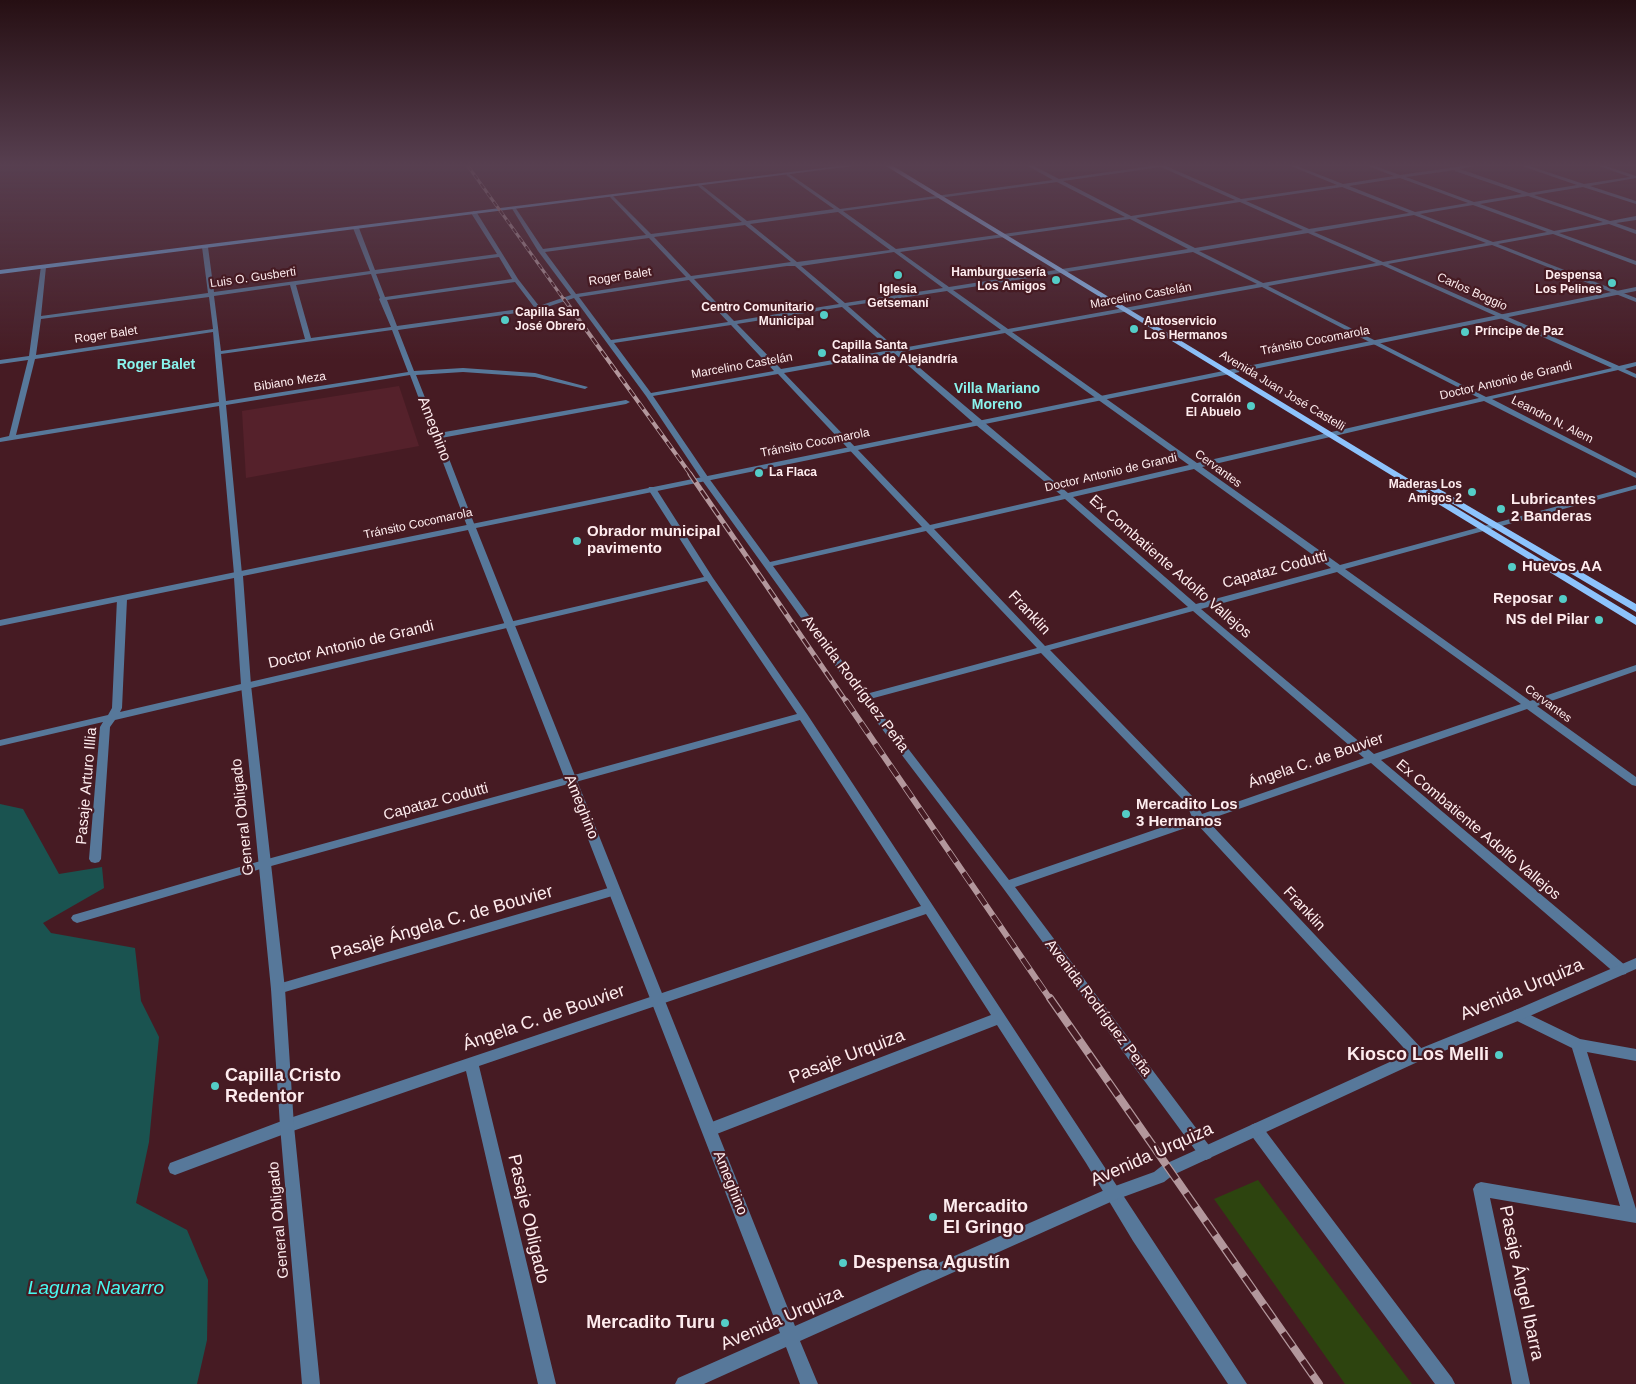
<!DOCTYPE html>
<meta charset="utf-8">
<style>
body{margin:0}
canvas{display:block;background:#461b23}
</style>
<canvas width="1636" height="1384"></canvas>
<script>
const c = document.querySelector('canvas').getContext('2d');
c.lineJoin = 'round';
function fill(path, color) { c.fillStyle = color; c.fill(path, 'evenodd'); }
const poly = rows => new Path2D(rows.map(r => 'M' + r).join(''));
function strokePath(path, color, width, dash) { c.strokeStyle = color; c.lineWidth = width; c.lineCap = dash ? 'butt' : 'round'; c.setLineDash(dash || []); c.stroke(path); }
function label(font, color, halo, rows, align = 'center') {
  c.font = font + ' Arial,sans-serif'; c.lineWidth = 4.5; c.setLineDash([]); c.textBaseline = 'middle'; c.strokeStyle = halo; c.fillStyle = color; for (const [text, x, y, turn = 0] of rows) {
    c.save(); c.translate(x, y); c.rotate((+turn || 0) * Math.PI / 180); c.textAlign = isNaN(turn) ? turn : align; if (halo) c.strokeText(text, 0, 0); c.fillText(text, 0, 0); c.restore();
  }
}
const built = poly([
 [399,386,419,446,246,478,242,411]
]);
const green = poly([
 [1258,1180,1412,1384,1345,1384,1214,1199]
]);
const water = poly([
 [0,804,23,809,59,874,102,867,104,888,43,923,51,933,135,948,141,1001,159,1037,149,1142,136,1203,187,1230,208,1280,207,1340,197,1384,0,1384]
]);
const minor = poly([
 [1028,166,1034,166,1059,179,1151,166,1166,166,1241,199,1337,185,1291,166,1297,166,1343,184,1394,176,1368,166,1375,166,1400,175,1463,166,1475,166,1460,169,1529,193,1577,185,1522,166,1529,166,1584,184,1630,177,1599,166,1606,166,1636,176,1636,178,1590,186,1636,201,1636,204,1583,187,1534,195,1610,221,1636,216,1636,220,1616,223,1636,230,1636,234,1609,224,1559,233,1636,261,1636,265,1553,234,1498,244,1636,298,1636,302,1492,245,1388,264,1619,366,1636,362,1636,366,1625,369,1636,374,1636,378,1618,370,1492,399,1636,473,1636,478,1484,401,1202,467,1340,565,1636,485,1636,489,1345,569,1530,701,1636,665,1636,671,1537,706,1636,777,1636,786,1632,785,1527,709,1381,760,1626,966,1627,970,1626,974,1621,975,1616,974,1371,763,1207,820,1424,1051,1426,1055,1424,1059,1419,1061,1414,1059,1197,824,1015,887,1211,1148,1213,1153,1211,1158,1206,1160,1201,1158,1003,888,860,700,702,480,646,396,574,298,538,310,398,330,414,371,463,368,535,373,588,387,585,389,535,377,463,372,416,375,439,433,626,400,630,402,626,404,441,438,475,526,474,528,468,528,467,526,410,375,226,405,242,574,238,577,234,574,219,406,0,442,0,438,9,436,28,360,0,364,0,360,29,356,41,266,46,267,41,316,208,293,202,247,205,245,208,247,214,292,370,271,353,228,356,226,359,228,375,270,497,254,471,213,474,211,477,213,518,279,539,306,571,295,538,251,511,207,515,207,543,249,646,235,610,197,612,195,651,234,742,222,698,186,700,184,747,221,834,209,786,175,788,173,840,209,1053,180,1028,166],
 [1161,167,1235,200,1131,216,1063,181,1161,167],
 [1455,170,1455,171,1522,194,1474,202,1406,177,1455,170],
 [1400,178,1468,203,1415,212,1349,186,1400,178],
 [1057,182,1125,217,896,249,843,211,1057,182],
 [1342,187,1409,213,1309,229,1246,201,1342,187],
 [1528,196,1603,222,1554,231,1480,204,1528,196],
 [1240,202,1303,230,1195,248,1136,218,1240,202],
 [1473,205,1547,232,1493,242,1420,214,1473,205],
 [838,212,890,250,797,262,750,224,838,212],
 [1414,215,1486,243,1383,262,1314,232,1414,215],
 [1130,219,1188,249,949,287,900,252,1130,219],
 [745,225,791,262,691,276,654,237,745,225],
 [1308,233,1376,263,1263,283,1199,251,1308,233],
 [649,238,686,277,576,294,545,252,649,238],
 [894,252,943,288,845,303,801,266,894,252],
 [1193,252,1257,284,1008,329,953,290,1193,252],
 [499,257,512,279,385,297,376,274,499,257],
 [1382,265,1612,368,1486,397,1268,286,1382,265],
 [787,266,795,266,839,304,734,321,694,279,787,266],
 [371,274,380,298,379,299,391,327,311,338,296,285,371,274],
 [689,280,728,322,611,340,579,297,689,280],
 [515,282,534,307,397,326,387,300,515,282],
 [290,285,305,339,221,351,214,296,290,285],
 [1262,287,1479,398,1197,463,1012,332,1262,287],
 [947,291,1001,330,897,349,848,306,947,291],
 [209,297,213,329,36,355,41,319,209,297],
 [842,307,891,350,781,369,737,324,842,307],
 [731,325,774,371,651,393,614,343,731,325],
 [392,330,408,372,226,401,221,354,392,330],
 [213,332,219,402,16,435,35,359,213,332],
 [1005,333,1189,465,1068,493,901,352,1005,333],
 [894,353,976,425,1061,495,930,525,784,373,894,353],
 [778,374,922,527,770,562,708,477,653,396,778,374],
 [1194,469,1331,568,1196,604,1073,497,1194,469],
 [1065,499,1188,607,1045,646,934,529,1065,499],
 [926,531,1037,648,866,694,773,566,926,531],
 [1337,572,1521,704,1374,754,1201,609,1337,572],
 [1193,611,1364,758,1202,814,1194,798,1050,650,1193,611],
 [1041,653,1186,803,1192,817,1009,880,870,699,1041,653],
 [649,487,655,487,713,578,807,714,1247,1384,1228,1384,1133,1241,1086,1163,997,1025,709,1137,704,1135,702,1130,704,1125,991,1015,926,914,479,1066,556,1384,538,1384,466,1071,287,1133,175,1175,170,1173,168,1168,170,1163,287,1119,921,906,800,720,264,868,77,923,73,921,71,918,73,915,264,860,797,714,707,581,115,720,110,727,101,859,99,862,95,863,91,862,89,859,100,727,103,722,0,746,0,740,108,715,112,708,117,599,122,596,127,599,122,708,120,712,704,577,648,489,649,487],
 [615,886,619,888,621,891,619,894,278,994,273,993,271,989,273,985,278,984,615,886],
 [1518,1009,1580,1039,1636,1049,1636,1061,1587,1052,1636,1209,1636,1223,1490,1198,1530,1384,1512,1384,1473,1189,1476,1184,1481,1182,1620,1206,1572,1048,1513,1019,1511,1015,1513,1011,1518,1009],
 [1256,1123,1261,1125,1452,1378,1455,1384,1435,1384,1251,1135,1249,1130,1251,1125,1256,1123]
]);
const tertiary = poly([
 [1636,287,1636,291,476,528,795,1326,1107,1189,1154,1172,1163,1165,1414,1051,1513,1011,1636,958,1636,969,1523,1019,1424,1059,1173,1175,1164,1182,1115,1200,800,1341,818,1384,800,1384,786,1347,704,1384,675,1384,678,1378,780,1333,468,530,243,576,251,685,285,989,294,1126,320,1384,302,1384,280,1126,271,989,241,685,234,578,0,626,0,620,1636,287]
]);
const secondary = poly([
 [839,166,853,166,0,274,0,270,839,166]
]);
const primary = poly([
 [886,166,893,166,1636,617,1636,625,886,166],
 [1424,480,1636,604,1636,612,1421,485,1421,481,1424,480]
]);
const railFar4 = poly([
 [468,166,565,301]
]);
const railFar3 = poly([
 [564,299,691,475]
]);
const railFar2 = poly([
 [690,474,847,703]
]);
const railFar1 = poly([
 [846,701,1050,999]
]);
const rail = poly([
 [1050,998,1319,1384]
]);
const markers = [
 [898,275,5,"#54cdc7"],
 [1056,280,5,"#54cdc7"],
 [1612,283,5,"#54cdc7"],
 [824,315,5,"#54cdc7"],
 [505,320,5,"#54cdc7"],
 [1134,329,5,"#54cdc7"],
 [1465,332,5,"#54cdc7"],
 [822,353,5,"#54cdc7"],
 [1251,406,5,"#54cdc7"],
 [759,473,5,"#54cdc7"],
 [1472,492,5,"#54cdc7"],
 [1501,509,5,"#54cdc7"],
 [577,541,5,"#54cdc7"],
 [1512,567,5,"#54cdc7"],
 [1563,599,5,"#54cdc7"],
 [1599,620,5,"#54cdc7"],
 [1126,814,5,"#54cdc7"],
 [1499,1055,5,"#54cdc7"],
 [215,1086,5,"#54cdc7"],
 [933,1217,5,"#54cdc7"],
 [843,1263,5,"#54cdc7"],
 [725,1323,5,"#54cdc7"]
];
const farPoinames = [
 ["Hamburguesería",1046,273],
 ["Los Amigos",1046,287],
 ["Despensa",1602,276],
 ["Los Pelines",1602,290],
 ["Iglesia",898,290,"center"],
 ["Getsemaní",898,304,"center"],
 ["Centro Comunitario",814,308],
 ["Municipal",814,322],
 ["Capilla San",515,313,"left"],
 ["José Obrero",515,327,"left"],
 ["Autoservicio",1144,322,"left"],
 ["Los Hermanos",1144,336,"left"],
 ["Príncipe de Paz",1475,332,"left"],
 ["Capilla Santa",832,346,"left"],
 ["Catalina de Alejandría",832,360,"left"],
 ["Corralón",1241,399],
 ["El Abuelo",1241,413],
 ["La Flaca",769,473,"left"],
 ["Maderas Los",1462,485],
 ["Amigos 2",1462,499]
];
const farStreetnames = [
 ["Roger Balet",620,277,-9],
 ["Luis O. Gusberti",253,278,-8],
 ["Carlos Boggio",1472,292,24],
 ["Marcelino Castelán",1141,296,-10],
 ["Roger Balet",106,335,-8],
 ["Tránsito Cocomarola",1315,341,-11],
 ["Marcelino Castelán",742,366,-10],
 ["Doctor Antonio de Grandi",1506,381,-13],
 ["Bibiano Meza",290,382,-9],
 ["Avenida Juan José Castelli",1282,391,31],
 ["Leandro N. Alem",1552,420,27],
 ["Tránsito Cocomarola",815,443,-11],
 ["Cervantes",1218,469,36],
 ["Doctor Antonio de Grandi",1111,473,-13],
 ["Tránsito Cocomarola",418,524,-12],
 ["Cervantes",1548,704,36]
];
const farNeighbourhoodnames = [
 ["Roger Balet",156,365],
 ["Villa Mariano",997,389],
 ["Moreno",997,405]
];
const streetNames = [
 ["Ameghino",434,429,69],
 ["Ex Combatiente Adolfo Vallejos",1170,567,41],
 ["Capataz Codutti",1275,570,-15],
 ["Franklin",1029,613,47],
 ["Doctor Antonio de Grandi",351,645,-13],
 ["Avenida Rodríguez Peña",855,684,53],
 ["Ángela C. de Bouvier",1316,761,-19],
 ["Pasaje Arturo Illia",87,786,-85],
 ["Capataz Codutti",436,802,-15],
 ["Ameghino",581,807,68],
 ["General Obligado",243,817,-96],
 ["Ex Combatiente Adolfo Vallejos",1478,830,40],
 ["Franklin",1304,909,47],
 ["Avenida Rodríguez Peña",1098,1008,53],
 ["Ameghino",730,1183,68],
 ["General Obligado",279,1220,-95]
];
const poiNames = [
 ["Lubricantes",1511,500],
 ["2 Banderas",1511,517],
 ["Obrador municipal",587,532],
 ["pavimento",587,549],
 ["Huevos AA",1522,567],
 ["Reposar",1553,599,"right"],
 ["NS del Pilar",1589,620,"right"],
 ["Mercadito Los",1136,805],
 ["3 Hermanos",1136,822]
];
const nearStreetnames = [
 ["Pasaje Ángela C. de Bouvier",442,923,-16],
 ["Avenida Urquiza",1522,990,-23],
 ["Ángela C. de Bouvier",544,1018,-19],
 ["Pasaje Urquiza",847,1057,-21],
 ["Avenida Urquiza",1152,1155,-24],
 ["Pasaje Obligado",528,1219,77],
 ["Pasaje Ángel Ibarra",1521,1283,78],
 ["Avenida Urquiza",782,1319,-24]
];
const nearPoinames = [
 ["Kiosco Los Melli",1489,1055,"right"],
 ["Capilla Cristo",225,1076],
 ["Redentor",225,1097],
 ["Mercadito",943,1207],
 ["El Gringo",943,1228],
 ["Despensa Agustín",853,1263],
 ["Mercadito Turu",715,1323,"right"]
];
const nearWaternames = [
 ["Laguna Navarro",96,1289]
];
fill(built, '#55212b');
fill(green, '#2d440f');
fill(water, '#1a5350');
fill(minor, '#57789a');
fill(tertiary, '#57789a');
fill(secondary, '#6da3d9');
fill(primary, '#8dc3fc');
strokePath(railFar4, '#b3979c', 3);
strokePath(railFar3, '#b3979c', 4);
strokePath(railFar2, '#b3979c', 5);
strokePath(railFar1, '#b3979c', 6);
strokePath(rail, '#b3979c', 8);
strokePath(railFar4, '#461b23', 2, [5.5]);
strokePath(railFar3, '#461b23', 2.5, [8]);
strokePath(railFar2, '#461b23', 3, [10]);
strokePath(railFar1, '#461b23', 4.5, [13]);
strokePath(rail, '#461b23', 5.5, [17]);
const sky = c.createLinearGradient(0, 0, 0, 360);
sky.addColorStop(0, '#260f13');
sky.addColorStop(0.46, '#573f50');
sky.addColorStop(1, '#573f5000');
c.fillStyle = sky;
c.fillRect(0, 0, 1636, 360);
for (const [x, y, r, color] of markers) { const dot = new Path2D(); dot.arc(x, y, r, 0, 2 * Math.PI); c.fillStyle = color; c.fill(dot); strokePath(dot, '#461b23', 2); }
label('bold 12px', '#feecee', '#461b23', farPoinames, 'right');
label('12px', '#feecee', '#461b23', farStreetnames);
label('bold 14px', '#89f4ed', '#461b23', farNeighbourhoodnames);
label('15px', '#feecee', '#461b23', streetNames);
label('bold 15px', '#feecee', '#461b23', poiNames, 'left');
label('18px', '#feecee', '#461b23', nearStreetnames);
label('bold 18px', '#feecee', '#461b23', nearPoinames, 'left');
label('italic 19px', '#47faf1', '#461b23', nearWaternames);
</script>
